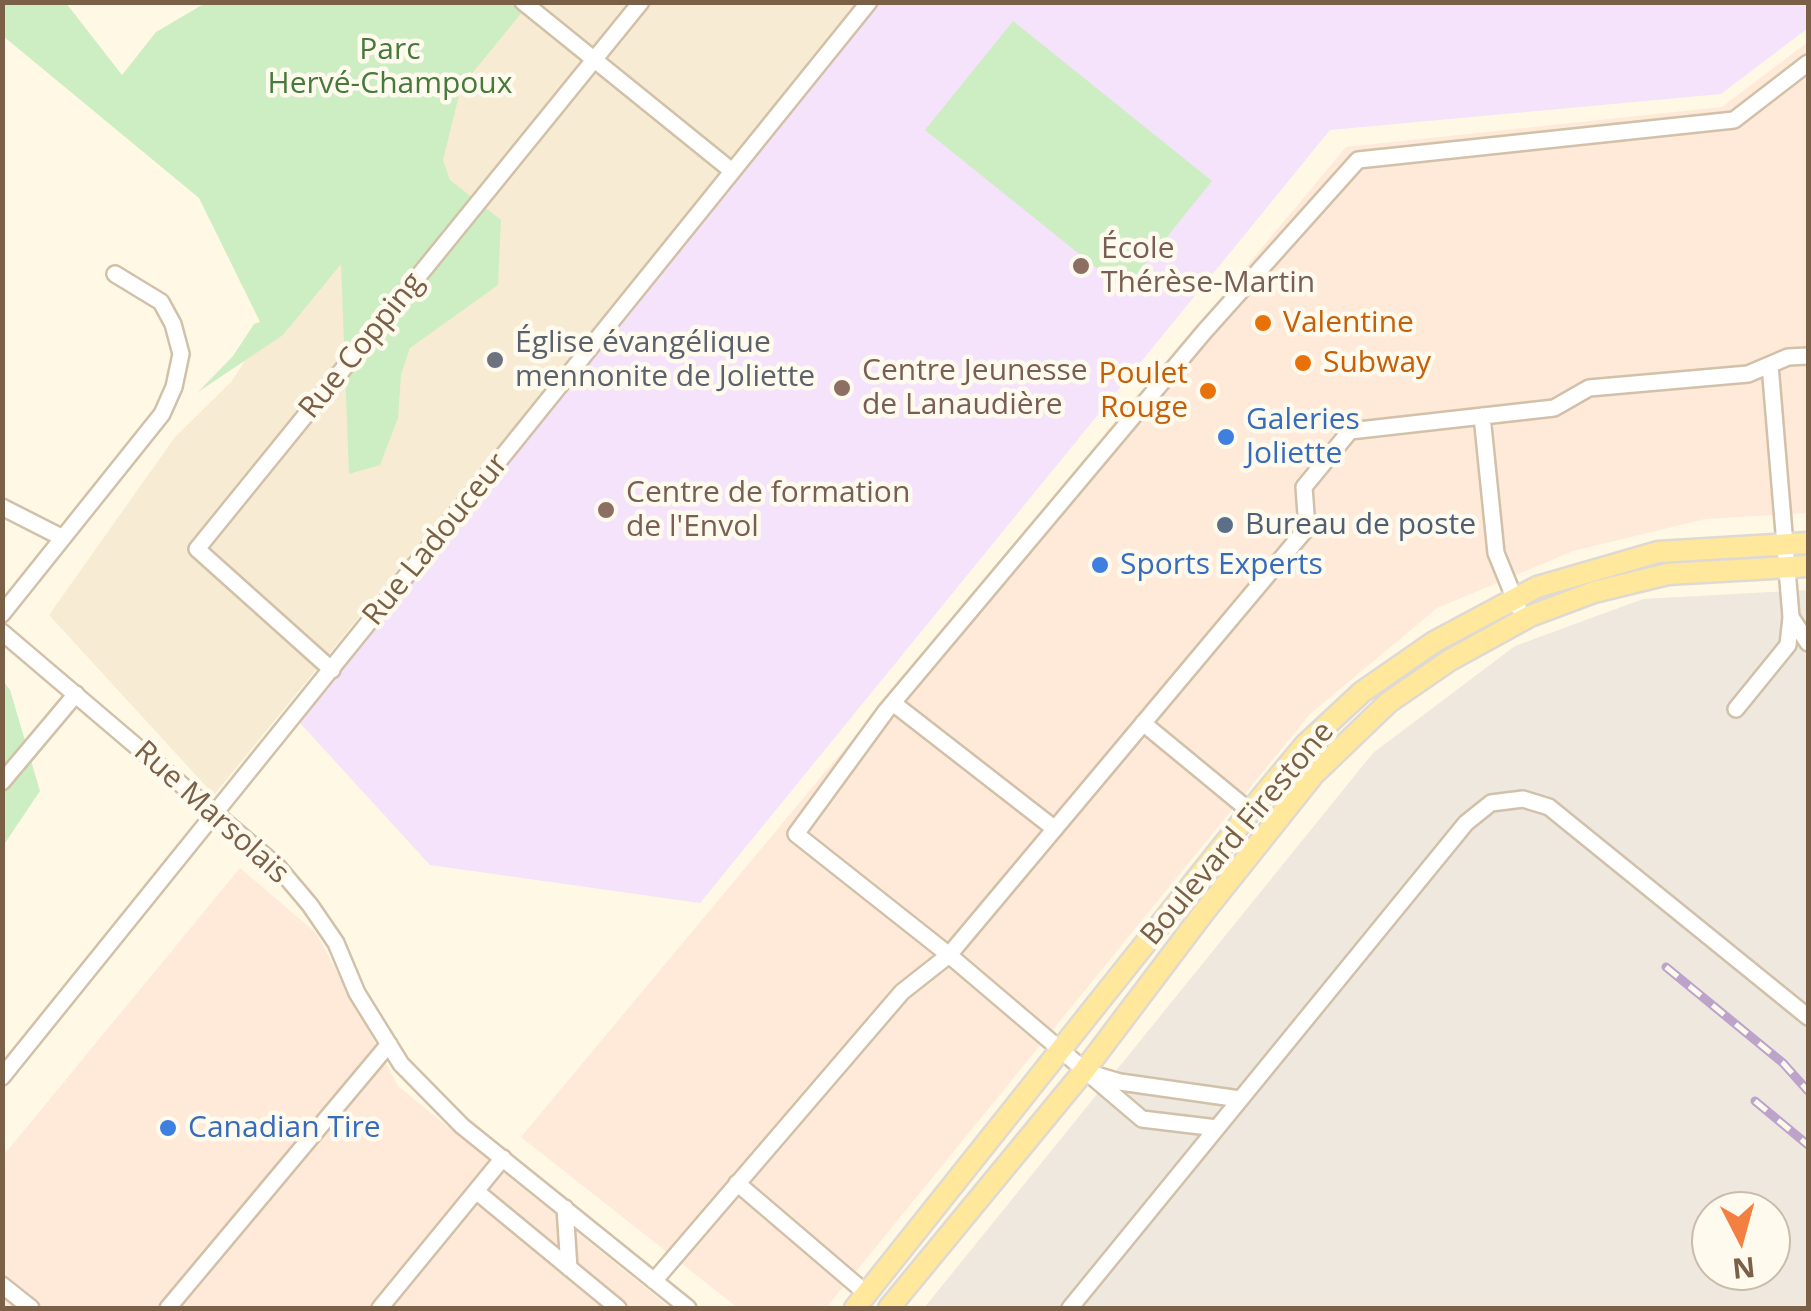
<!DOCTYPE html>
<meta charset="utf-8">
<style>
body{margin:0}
#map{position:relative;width:1811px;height:1311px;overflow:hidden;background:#fef8e5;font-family:"Open Sans",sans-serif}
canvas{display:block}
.frame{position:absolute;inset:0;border:5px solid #7a6047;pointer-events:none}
.north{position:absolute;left:1691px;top:1191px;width:100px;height:100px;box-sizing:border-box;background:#fffaed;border:2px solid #cabcab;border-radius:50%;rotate:174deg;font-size:28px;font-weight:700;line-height:40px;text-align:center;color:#7a6047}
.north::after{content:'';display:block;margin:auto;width:35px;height:45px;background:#f38040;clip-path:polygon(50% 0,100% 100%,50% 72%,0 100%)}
</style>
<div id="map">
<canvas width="1811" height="1311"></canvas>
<div class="frame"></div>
<div class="north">N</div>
</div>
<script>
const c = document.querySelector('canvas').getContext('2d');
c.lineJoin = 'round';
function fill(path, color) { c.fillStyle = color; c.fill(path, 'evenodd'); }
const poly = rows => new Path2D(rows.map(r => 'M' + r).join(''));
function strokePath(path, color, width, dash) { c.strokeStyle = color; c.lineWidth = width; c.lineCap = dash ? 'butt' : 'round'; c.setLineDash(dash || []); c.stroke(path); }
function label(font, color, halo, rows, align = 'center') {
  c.font = font + ' "Open Sans",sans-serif'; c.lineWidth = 9; c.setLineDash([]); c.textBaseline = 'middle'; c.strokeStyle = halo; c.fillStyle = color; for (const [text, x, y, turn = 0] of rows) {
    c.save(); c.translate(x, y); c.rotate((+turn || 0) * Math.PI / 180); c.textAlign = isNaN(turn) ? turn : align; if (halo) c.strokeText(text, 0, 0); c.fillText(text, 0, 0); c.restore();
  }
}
const residential = poly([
 [523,3,859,3,214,795,49,615,175,437,232,381,286,294]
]);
const commercial = poly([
 [1808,42,1808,513,1705,519,1573,551,1437,608,1310,714,826,1308,738,1308,521,1137,1346,147,1722,107],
 [240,868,316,933,398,1086,670,1308,3,1308,3,1156]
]);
const industrial = poly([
 [1808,590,1808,1308,924,1308,1373,753,1515,646,1643,599],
 [1711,1211,1771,1211,1771,1271,1711,1271]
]);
const education = poly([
 [877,3,1808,3,1808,28,1721,94,1330,130,700,903,430,865,300,723]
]);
const green = poly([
 [523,2,527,6,461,87,443,160,450,180,501,220,498,285,410,348,401,374,398,418,380,465,349,474,341,264,283,335,198,392,233,356,254,324,260,322,199,198,3,36,2,3,66,3,122,75,156,32,202,5,200,3],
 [1013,21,1212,181,1124,290,925,130],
 [2,679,10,690,40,791,3,846]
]);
const minor = poly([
 [523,2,732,171],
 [1770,365,1791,617,1808,643],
 [1482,416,1496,553,1518,607],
 [2,507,63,538],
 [2,614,162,414,174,387,181,354,173,324,161,302,115,274],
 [2,632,277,866,310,905,336,943,357,993,401,1064,462,1126,688,1308],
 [332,670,197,549,641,2],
 [893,703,1055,829],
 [1736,709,1788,645,1791,617],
 [1143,723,1251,812],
 [2,782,76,694],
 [1093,1074,1120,1082,1240,1099],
 [2,1077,869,2],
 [1217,1128,1142,1119,949,955,796,834,886,711,1204,332,1358,160,1734,120,1808,63],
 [737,1183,867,1294],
 [476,1191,618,1308],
 [565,1208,569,1268],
 [654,1281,902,992,949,955,1307,528,1304,487,1350,431,1554,408,1589,388,1748,374,1788,357,1808,356],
 [2,1285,31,1308],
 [168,1308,389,1044],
 [380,1308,503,1158],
 [1070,1308,1466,823,1491,803,1523,799,1549,807,1808,1017]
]);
const major = poly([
 [855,1308,1265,793,1305,745,1362,692,1434,642,1537,587,1658,552,1808,543],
 [889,1308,1084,1071,1204,912,1314,774,1389,702,1450,660,1530,616,1594,592,1668,574,1808,566]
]);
const rail = poly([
 [1666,967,1783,1063,1808,1091],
 [1755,1101,1808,1145]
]);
const markers = [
 [1081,266,10,"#8d6e63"],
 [1263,323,10,"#e8710a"],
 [495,360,10,"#6b7280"],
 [1303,363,10,"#e8710a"],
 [842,388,10,"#8d6e63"],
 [1208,391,10,"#e8710a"],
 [1226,437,10,"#3f7fe0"],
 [606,510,10,"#8d6e63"],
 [1225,525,10,"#5c6f8a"],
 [1100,565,10,"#3f7fe0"],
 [168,1128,10,"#3f7fe0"]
];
const parkNames = [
 ["Parc",390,50],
 ["Hervé-Champoux",390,84]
];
const educationNames = [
 ["École",1101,249],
 ["Thérèse-Martin",1101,283],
 ["Centre Jeunesse",862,371],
 ["de Lanaudière",862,405],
 ["Centre de formation",626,493],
 ["de l'Envol",626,527]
];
const foodNames = [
 ["Valentine",1283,323],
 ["Subway",1323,363],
 ["Poulet",1188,374,"right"],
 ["Rouge",1188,408,"right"]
];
const worshipNames = [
 ["Église évangélique",515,343],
 ["mennonite de Joliette",515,377]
];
const streetNames = [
 ["Rue Copping",362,346,-51],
 ["Rue Ladouceur",436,540,-51],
 ["Rue Marsolais",211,813,42],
 ["Boulevard Firestone",1238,834,-50]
];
const shopNames = [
 ["Galeries",1246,420],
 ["Joliette",1246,454],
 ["Sports Experts",1120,565],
 ["Canadian Tire",188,1128]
];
const serviceNames = [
 ["Bureau de poste",1245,525]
];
fill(residential, '#f7ebd3');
fill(commercial, '#ffe9d8');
fill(industrial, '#eee8df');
fill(education, '#f5e2fb');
fill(green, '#cdeec2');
strokePath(minor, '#d1c1a9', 20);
strokePath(major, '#dfd9d3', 25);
strokePath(minor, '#fff', 15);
strokePath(major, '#ffe89b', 20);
strokePath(rail, '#bda2ca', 9);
strokePath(rail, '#fffaed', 5, [15]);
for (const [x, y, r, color] of markers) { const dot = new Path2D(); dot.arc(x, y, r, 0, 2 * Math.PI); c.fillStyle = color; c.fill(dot); strokePath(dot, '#fffaed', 4); }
label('30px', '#467a3c', '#fffaed', parkNames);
label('30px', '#785e54', '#fffaed', educationNames, 'left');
label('30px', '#c56008', '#fffaed', foodNames, 'left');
label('30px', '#5b616d', '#fffaed', worshipNames, 'left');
label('30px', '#7a6047', '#fffaed', streetNames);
label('30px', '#366cbe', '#fffaed', shopNames, 'left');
label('30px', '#4e5e75', '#fffaed', serviceNames, 'left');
</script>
